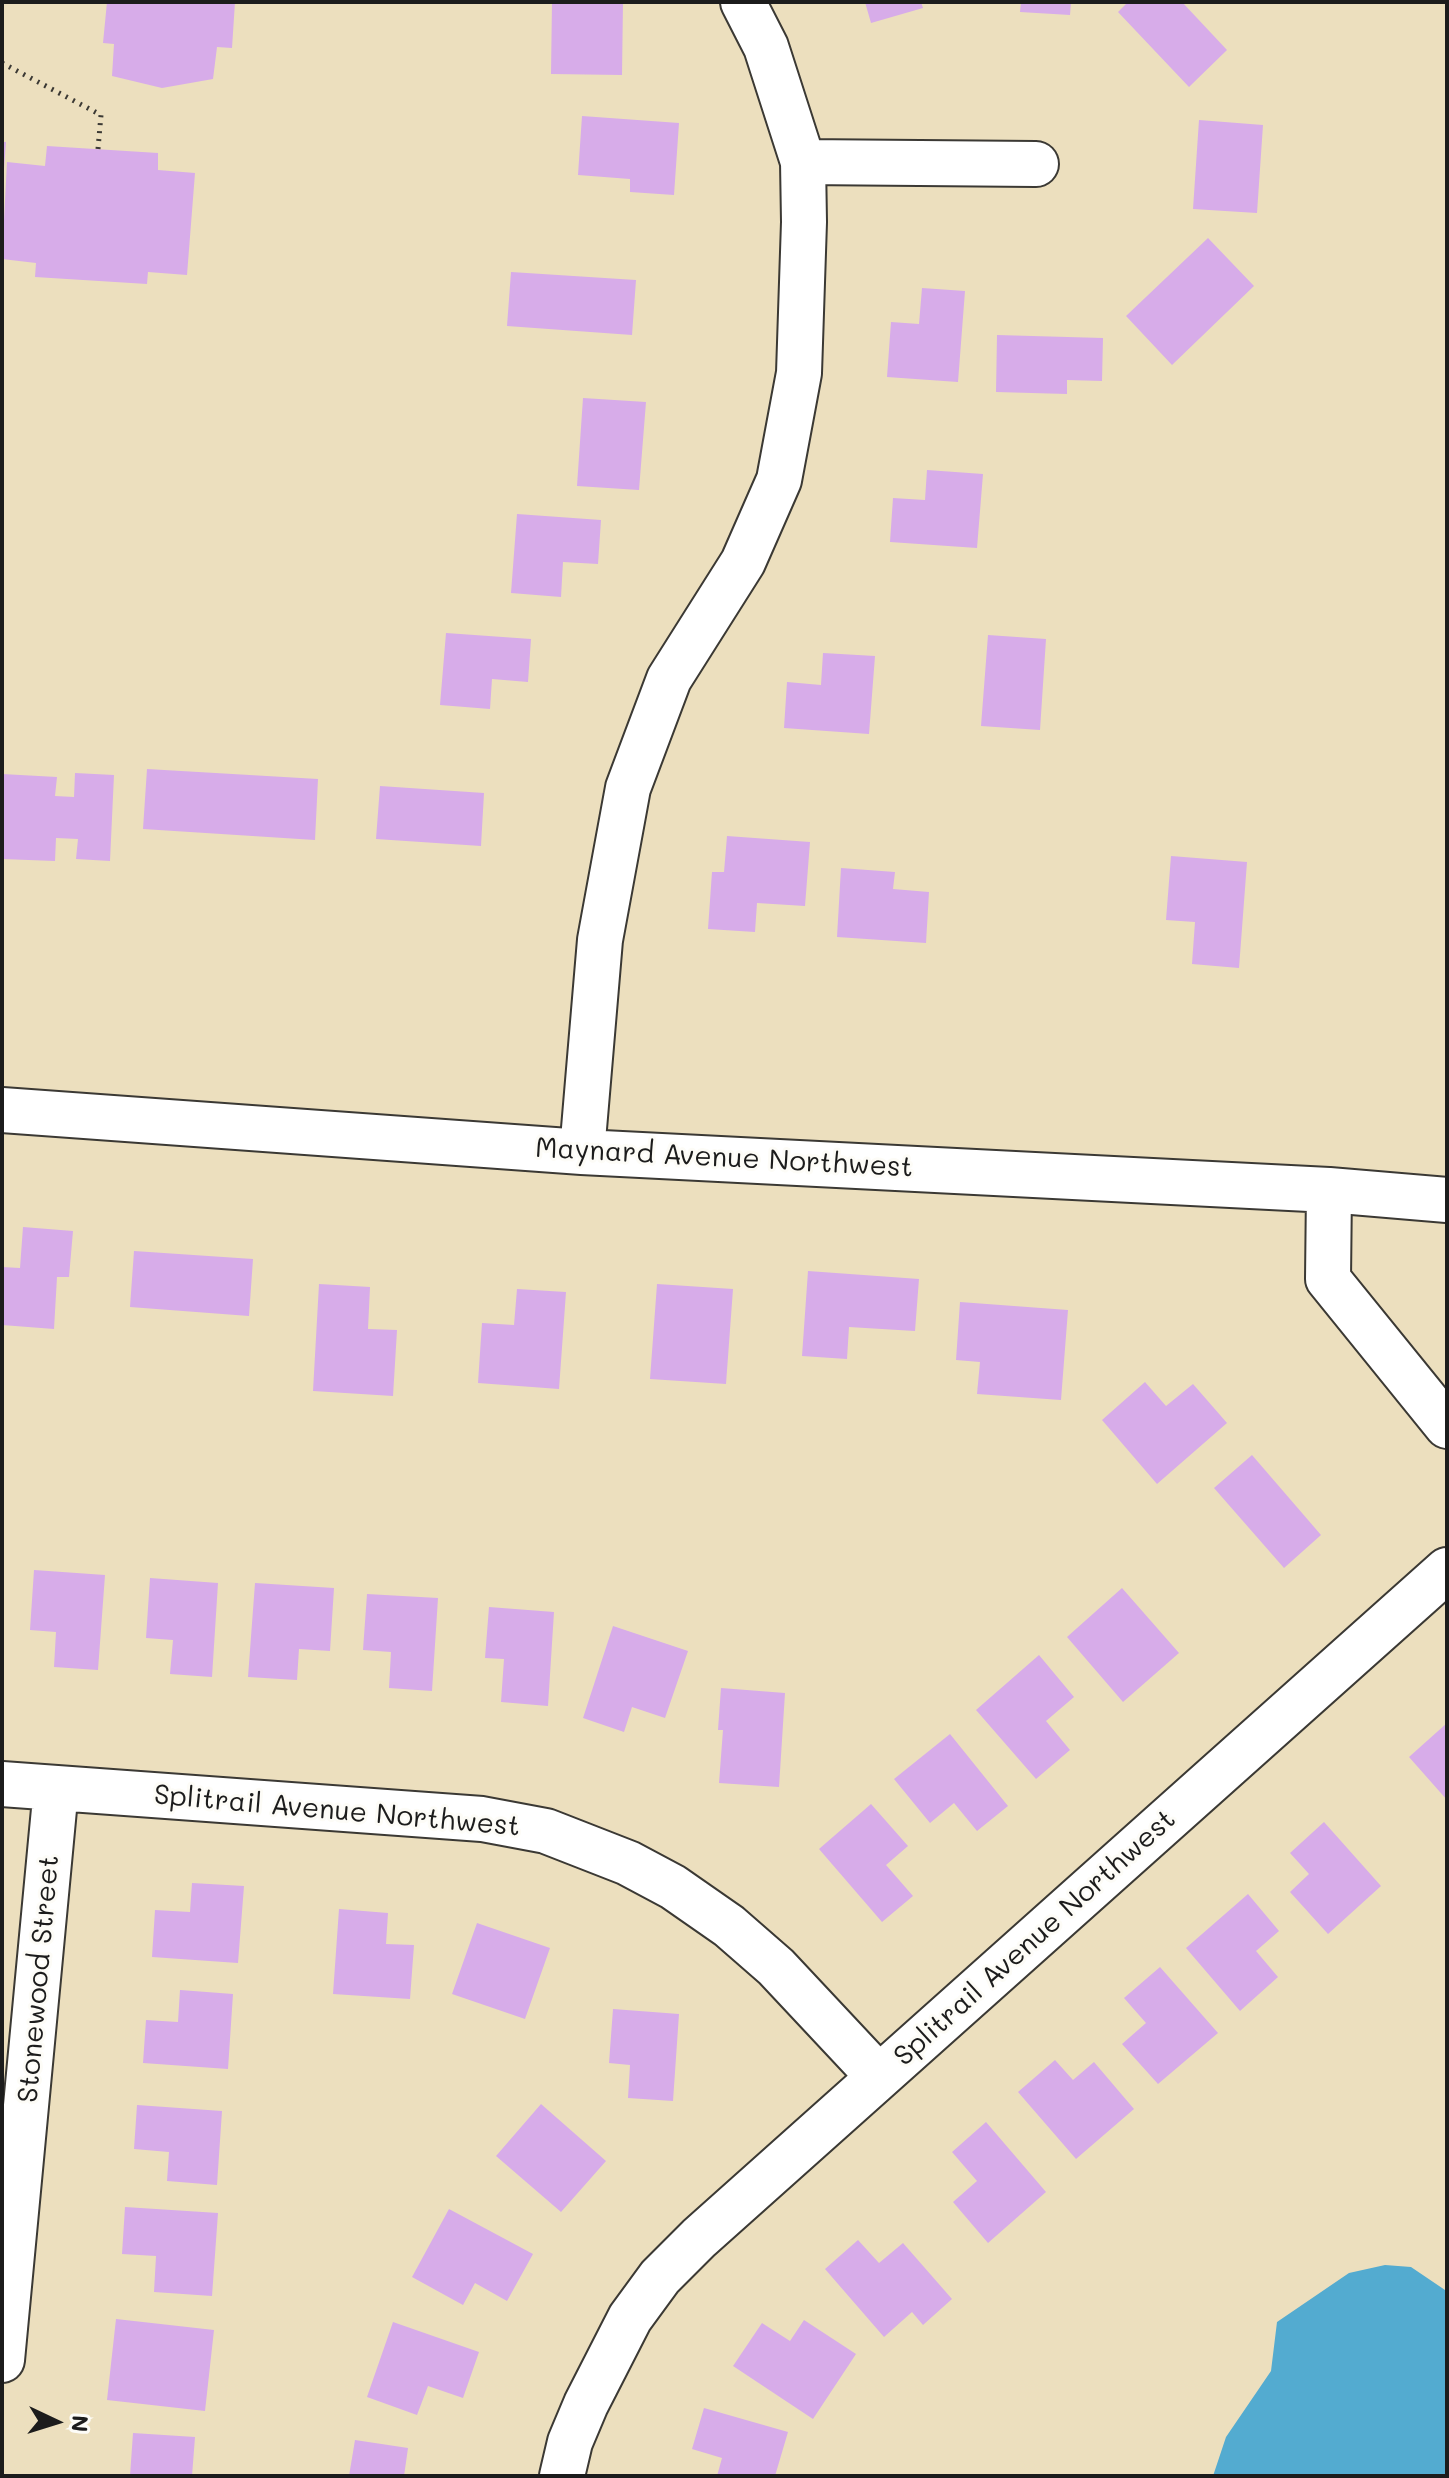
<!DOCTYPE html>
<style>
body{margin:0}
#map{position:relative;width:1449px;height:2478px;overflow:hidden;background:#ecdfbe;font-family:Mali,sans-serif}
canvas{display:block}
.frame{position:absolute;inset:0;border:4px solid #1c1c1c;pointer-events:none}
.north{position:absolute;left:16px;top:2382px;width:80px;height:80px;-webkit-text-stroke:6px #fdfcf7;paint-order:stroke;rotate:94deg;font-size:22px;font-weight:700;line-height:32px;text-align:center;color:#1c1c1c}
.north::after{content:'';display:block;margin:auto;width:28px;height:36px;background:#1c1c1c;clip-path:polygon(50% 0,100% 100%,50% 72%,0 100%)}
</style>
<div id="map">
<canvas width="1449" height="2478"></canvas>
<div class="frame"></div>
<div class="north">N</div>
</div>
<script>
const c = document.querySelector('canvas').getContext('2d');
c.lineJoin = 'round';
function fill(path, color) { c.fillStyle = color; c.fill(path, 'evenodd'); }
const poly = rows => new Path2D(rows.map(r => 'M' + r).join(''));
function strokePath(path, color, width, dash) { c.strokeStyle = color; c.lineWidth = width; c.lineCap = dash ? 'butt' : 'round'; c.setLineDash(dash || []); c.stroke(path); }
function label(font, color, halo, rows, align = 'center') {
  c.font = font + ' Mali,sans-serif'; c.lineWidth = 6; c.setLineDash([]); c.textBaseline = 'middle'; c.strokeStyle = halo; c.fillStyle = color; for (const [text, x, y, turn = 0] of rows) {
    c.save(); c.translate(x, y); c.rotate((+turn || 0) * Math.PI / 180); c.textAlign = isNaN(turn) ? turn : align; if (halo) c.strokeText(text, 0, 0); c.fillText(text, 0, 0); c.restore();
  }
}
const water = poly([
 [1385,2265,1411,2267,1445,2290,1447,2476,1213,2476,1226,2437,1271,2371,1277,2322,1349,2273]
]);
const building = poly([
 [107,2,235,2,232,48,217,47,213,79,162,88,112,76,114,44,103,43],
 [552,2,623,2,622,75,551,74],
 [865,2,921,2,923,8,871,23],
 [1021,2,1071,2,1070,15,1020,12],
 [1128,2,1182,2,1227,50,1189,87,1118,12],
 [582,116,679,123,674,195,630,192,630,179,578,175],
 [1199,120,1263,125,1257,213,1193,209],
 [2,142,6,142,4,169,2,169],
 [47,146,158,153,158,170,195,173,187,275,148,272,147,284,35,277,36,263,2,259,7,162,45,166],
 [1208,238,1254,286,1172,365,1126,316],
 [511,272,636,280,632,335,507,326],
 [922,288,965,291,958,382,887,377,891,322,919,324],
 [997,335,1103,338,1102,381,1067,380,1067,394,996,392],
 [583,398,646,402,639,490,577,486],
 [927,470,983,474,977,548,890,542,893,498,925,500],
 [517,514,601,520,598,564,563,562,561,597,511,593],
 [446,633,531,639,528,682,492,679,490,709,440,705],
 [988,635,1046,639,1040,730,981,726],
 [823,653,875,656,869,734,784,728,787,682,821,685],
 [147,769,318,779,315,840,143,829],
 [75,773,114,775,110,861,76,859,78,839,56,838,55,861,2,859,2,774,57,777,55,796,74,797],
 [380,786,484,793,481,846,376,839],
 [727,836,810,842,805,906,757,903,755,932,708,929,712,872,724,872],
 [1171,856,1247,862,1239,968,1192,964,1195,922,1166,920],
 [841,868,895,872,893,889,929,892,926,943,837,937],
 [23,1227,73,1231,69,1277,57,1277,54,1329,2,1325,2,1267,20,1268],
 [134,1251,253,1259,249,1316,130,1307],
 [808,1271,919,1279,915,1331,849,1327,847,1359,802,1356],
 [319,1284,370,1287,368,1329,397,1330,393,1396,313,1391],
 [657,1284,733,1289,726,1384,650,1379],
 [517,1289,566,1292,559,1389,478,1383,482,1323,514,1325],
 [960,1302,1068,1310,1061,1400,977,1394,980,1362,956,1360],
 [1145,1382,1166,1406,1193,1384,1227,1423,1157,1484,1102,1420],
 [1252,1455,1321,1535,1284,1568,1214,1488],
 [34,1570,105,1575,98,1670,54,1667,56,1632,30,1630],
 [150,1578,218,1583,212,1677,170,1674,173,1640,146,1638],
 [255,1583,334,1588,330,1651,299,1649,297,1680,248,1677],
 [1122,1588,1179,1653,1123,1702,1067,1637],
 [367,1594,438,1598,432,1691,389,1688,391,1652,363,1650],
 [489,1607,554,1612,548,1706,501,1702,504,1659,485,1658],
 [613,1626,688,1651,665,1718,632,1707,624,1732,583,1718],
 [1039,1655,1074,1697,1046,1721,1070,1750,1036,1779,976,1710],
 [721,1688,785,1693,779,1787,719,1783,723,1730,718,1730],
 [1447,1723,1447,1800,1409,1757],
 [950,1734,1008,1806,977,1831,954,1803,930,1823,894,1779],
 [871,1804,908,1846,886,1865,913,1896,882,1922,819,1849],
 [1324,1822,1381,1886,1328,1934,1290,1892,1309,1874,1290,1853],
 [192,1883,244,1886,238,1963,152,1957,155,1910,190,1912],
 [1248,1894,1279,1931,1256,1951,1278,1977,1240,2011,1186,1948],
 [339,1909,388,1913,386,1944,414,1945,410,1999,333,1994],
 [477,1923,550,1948,525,2019,452,1994],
 [1160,1967,1218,2033,1158,2084,1122,2044,1146,2023,1124,1998],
 [180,1990,233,1994,228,2069,143,2063,146,2020,178,2022],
 [613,2009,679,2014,673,2101,628,2098,630,2065,609,2063],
 [1055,2060,1073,2080,1094,2062,1134,2109,1076,2159,1018,2092],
 [541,2104,606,2161,561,2212,496,2156],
 [137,2105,222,2111,217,2185,167,2181,169,2152,134,2149],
 [986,2122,1046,2192,988,2243,953,2202,977,2181,952,2152],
 [125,2207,218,2213,212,2296,154,2292,156,2256,122,2254],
 [449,2209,533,2254,507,2301,475,2283,463,2305,412,2277],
 [858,2240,879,2263,903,2243,952,2299,923,2325,912,2312,884,2337,825,2269],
 [116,2319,214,2330,205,2411,107,2400],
 [804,2320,856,2354,813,2419,733,2366,762,2323,790,2341],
 [393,2322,479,2352,463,2398,428,2386,417,2415,367,2397],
 [704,2408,788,2432,775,2476,717,2476,722,2458,692,2449],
 [133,2433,195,2437,192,2476,130,2476],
 [355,2440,408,2448,404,2476,349,2476]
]);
const path = poly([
 [2,63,101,115,98,149]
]);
const minor = poly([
 [803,162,1036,164],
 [2,1110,582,1152,1329,1190,1447,1200],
 [582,1152,600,940,628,788,669,679,743,562,779,480,799,373,804,222,803,162,766,47,743,2],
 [1329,1190,1328,1279,1447,1426],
 [2,1784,482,1819,546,1831,628,1863,673,1887,729,1926,776,1967,879,2077],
 [2,2360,56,1788],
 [562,2476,570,2442,586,2404,630,2318,660,2277,699,2238,1447,1570]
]);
const streetNames = [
 ["Maynard Avenue Northwest",724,1158,3],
 ["Splitrail Avenue Northwest",337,1811,5],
 ["Splitrail Avenue Northwest",1035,1938,-42],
 ["Stonewood Street",39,1979,-85]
];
fill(water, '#53abd0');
fill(building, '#d7ace9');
strokePath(minor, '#3b3934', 48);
strokePath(path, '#3b3934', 5, [2, 6]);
strokePath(minor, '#fff', 44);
label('28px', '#1c1c1c', '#fdfcf7', streetNames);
</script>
